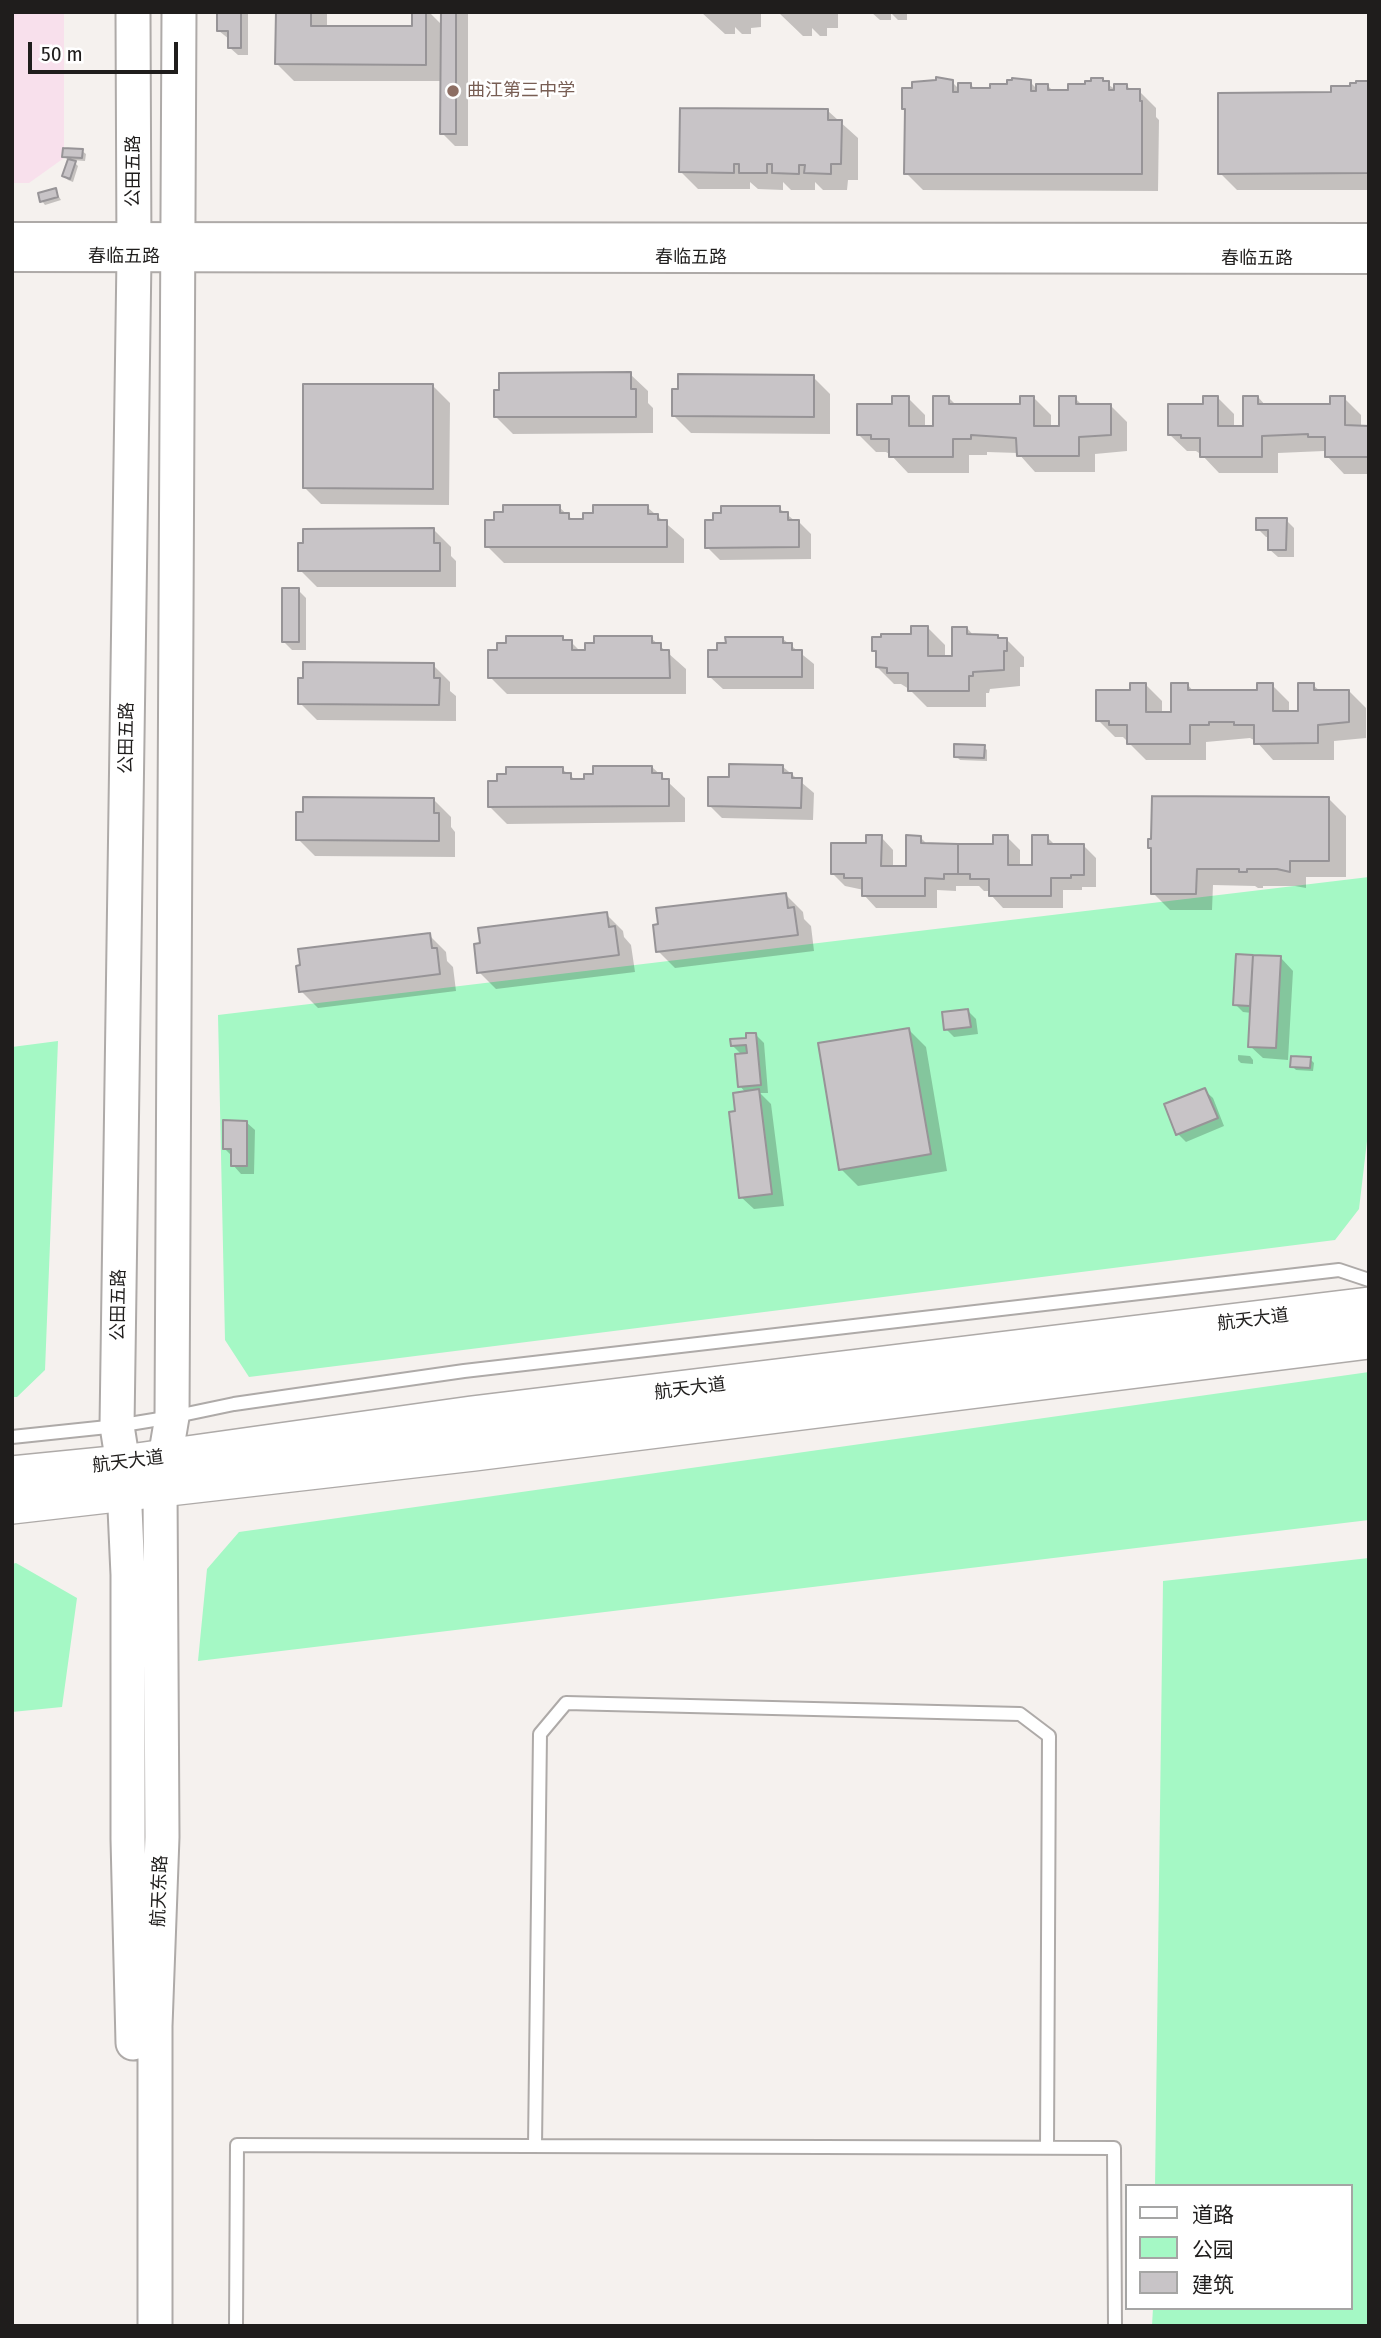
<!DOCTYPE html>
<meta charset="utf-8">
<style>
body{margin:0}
#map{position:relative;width:1381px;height:2338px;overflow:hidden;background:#f5f1ee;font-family:"Fira Sans Condensed","Noto Sans SC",sans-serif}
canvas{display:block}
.frame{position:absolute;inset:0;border:14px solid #1f1d1c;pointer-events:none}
.legend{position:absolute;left:1125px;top:2184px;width:228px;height:126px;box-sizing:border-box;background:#fff;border:2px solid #a5a5a4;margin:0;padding:9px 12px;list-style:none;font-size:21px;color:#1f1d1c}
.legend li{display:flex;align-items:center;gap:14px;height:35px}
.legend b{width:35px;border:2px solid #a5a5a4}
.scale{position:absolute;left:28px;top:42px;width:150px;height:32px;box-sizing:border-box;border:4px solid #1f1d1c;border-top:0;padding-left:9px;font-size:21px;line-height:24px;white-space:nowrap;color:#1f1d1c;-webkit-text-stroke:5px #fff;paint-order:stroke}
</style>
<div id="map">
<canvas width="1381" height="2338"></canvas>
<div class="frame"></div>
<ul class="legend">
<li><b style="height:9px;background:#fff"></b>道路</li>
<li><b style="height:19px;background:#a5f8c5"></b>公园</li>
<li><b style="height:19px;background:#c8c4c7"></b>建筑</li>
</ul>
<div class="scale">50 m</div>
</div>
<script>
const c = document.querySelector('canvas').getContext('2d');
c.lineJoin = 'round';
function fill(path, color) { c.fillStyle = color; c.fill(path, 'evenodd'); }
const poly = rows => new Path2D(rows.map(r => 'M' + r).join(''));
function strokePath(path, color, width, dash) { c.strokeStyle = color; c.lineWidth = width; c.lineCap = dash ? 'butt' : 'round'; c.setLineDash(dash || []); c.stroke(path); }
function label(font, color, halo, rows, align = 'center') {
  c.font = font + ' "Fira Sans Condensed","Noto Sans SC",sans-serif'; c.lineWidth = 5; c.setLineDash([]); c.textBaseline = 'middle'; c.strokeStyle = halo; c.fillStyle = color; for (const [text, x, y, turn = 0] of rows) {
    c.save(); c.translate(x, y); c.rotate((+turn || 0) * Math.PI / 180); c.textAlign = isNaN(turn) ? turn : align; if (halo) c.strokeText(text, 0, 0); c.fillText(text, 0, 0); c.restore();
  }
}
const commercial = poly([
 [12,12,64,12,64,158,29,183,12,183]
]);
const green = poly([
 [1369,877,1369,1124,1359,1209,1335,1240,249,1377,225,1340,218,1015],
 [58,1041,45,1370,17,1397,12,1397,12,1047],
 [1369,1372,1369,1520,198,1661,207,1569,239,1532],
 [1369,1558,1369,2326,1152,2326,1153,2308,1351,2308,1351,2186,1155,2186,1163,1581],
 [16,1563,77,1598,62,1707,12,1712,12,1564]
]);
const shadow = poly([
 [219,12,248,13,248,55,238,55,229,47,229,39,219,31],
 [277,12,327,12,327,28,413,28,414,12,429,12,443,26,443,12,468,12,468,146,455,146,442,133,442,81,294,81,277,64],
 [701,12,854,12,854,14,838,14,838,28,827,28,827,36,820,36,812,28,812,36,803,36,779,13,761,14,761,27,751,28,751,34,742,34,735,27,735,34,725,34],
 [917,12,907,14,907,20,898,20,891,13,891,20,880,20,871,12],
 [1102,80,1116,90,1126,85,1132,91,1139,91,1156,108,1156,117,1159,120,1158,191,923,190,906,173,906,111,903,108,952,82,960,90,971,85,976,90,1030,82,1038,90,1047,85,1054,92,1070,92],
 [1369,84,1369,190,1237,190,1220,173,1333,94],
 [828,111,858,138,858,180,848,180,847,190,823,190,815,182,815,190,791,190,783,182,783,190,758,189,750,182,750,189,698,189,681,172],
 [82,151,86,154,85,161,72,160,78,166,73,182,68,180,64,176,68,160,64,156],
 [55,190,61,200,45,205,42,201],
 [630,374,648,391,648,403,653,408,653,433,513,434,496,417],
 [813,377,830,394,830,434,691,433,674,416],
 [433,386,450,403,449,505,321,504,304,487],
 [948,397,956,405,1022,405,1034,398,1051,415,1051,427,1061,427,1075,398,1082,405,1110,405,1127,422,1127,451,1095,454,1095,472,1035,472,1018,453,987,452,987,455,969,455,969,473,908,473,891,455,886,452,876,452,859,435,894,405,908,398,925,415,925,427,934,427],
 [1217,397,1234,414,1234,427,1245,427,1258,397,1266,406,1331,406,1344,398,1361,415,1361,427,1369,427,1369,474,1344,474,1327,456,1324,451,1278,453,1278,473,1219,473,1202,455,1196,451,1187,451,1169,434],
 [559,507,574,521,647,507,684,539,684,563,504,563,487,546],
 [779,508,795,521,798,521,811,534,811,559,720,560,707,547],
 [1286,520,1294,528,1294,557,1278,557,1269,549,1270,537,1266,537,1258,529],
 [434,530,451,547,451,556,456,561,456,587,317,587,300,570],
 [298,590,306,598,306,650,292,650,284,642],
 [928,628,945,645,945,658,953,658,967,628,974,636,997,637,1000,640,1007,640,1024,657,1024,667,1020,667,1020,686,990,689,989,693,986,693,986,707,927,707,909,689,901,684,894,684,877,667,877,654,874,650,913,636],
 [562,638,567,642,571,642,580,651,651,638,686,669,686,694,507,694,490,677,499,652],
 [783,639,814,664,814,689,723,689,710,677],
 [433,665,450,682,450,691,456,696,456,721,317,720,300,703],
 [1145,684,1162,701,1162,714,1172,714,1187,684,1194,692,1259,692,1272,685,1289,702,1289,713,1300,713,1313,685,1320,691,1349,691,1366,708,1366,738,1334,741,1334,760,1273,760,1256,741,1250,738,1206,742,1206,760,1146,760,1123,737,1115,737,1098,720,1132,692],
 [984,747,987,750,987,761,960,760,956,756],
 [782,766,814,793,813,820,722,818,709,805,730,779],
 [652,767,685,798,685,822,507,824,490,807,562,769,577,781],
 [1329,799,1346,816,1346,877,1306,877,1306,888,1295,886,1263,886,1263,888,1258,888,1255,886,1213,885,1212,910,1170,910,1153,893,1153,851,1150,847],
 [434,800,451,817,451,827,455,832,455,857,315,856,298,839],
 [881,837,893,850,893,868,907,868,921,838,928,845,995,846,1007,837,1020,850,1020,866,1034,866,1047,837,1056,846,1084,846,1096,858,1096,887,1082,887,1082,890,1063,890,1063,908,1003,908,991,895,991,891,984,891,979,886,956,886,956,891,937,890,937,908,876,908,864,895,864,890,845,886,832,873],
 [786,895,803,912,804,919,811,926,814,951,675,968,658,951],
 [606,914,623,931,624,937,631,945,635,972,496,989,479,972],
 [429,935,446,952,447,961,453,967,456,991,318,1008,301,991],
 [1252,956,1255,959,1281,958,1293,971,1288,1060,1263,1058,1250,1046,1252,1013,1243,1012,1235,1004],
 [968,1011,976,1019,978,1034,954,1037,946,1029],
 [909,1030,926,1047,947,1171,858,1186,841,1169],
 [756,1035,764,1043,768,1093,760,1093,771,1104,784,1206,754,1209,741,1197,737,1113,746,1093,740,1086,742,1055,732,1045],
 [1238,1055,1250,1056,1253,1060,1253,1064,1241,1063,1238,1060],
 [1310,1059,1314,1063,1313,1071,1296,1070,1292,1066],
 [1204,1090,1213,1098,1224,1126,1186,1142,1178,1134],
 [246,1122,255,1130,254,1174,241,1174,233,1165,233,1157,224,1148]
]);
const building = poly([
 [217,12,241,12,241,48,228,48,228,31,217,31,217,12],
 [276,12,311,12,311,26,412,26,412,12,426,12,426,65,275,64,276,12],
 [441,12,456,12,456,134,440,134,441,12],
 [936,77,953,80,953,92,958,92,958,83,971,83,971,88,990,88,990,84,1007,84,1007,80,1012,80,1012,78,1031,80,1031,91,1036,91,1036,84,1048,84,1048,90,1068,90,1068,84,1085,84,1085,81,1091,81,1091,78,1103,78,1103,81,1109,81,1109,90,1114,90,1114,84,1127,84,1127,89,1140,89,1140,101,1142,101,1142,174,904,174,905,109,902,109,902,88,912,88,912,82,936,80,936,77],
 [1356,81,1368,81,1369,83,1369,173,1218,174,1218,93,1331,92,1331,86,1350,86,1350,83,1356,83,1356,81],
 [680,108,828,109,828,120,842,120,841,164,831,164,831,174,804,173,805,165,799,165,799,174,772,173,772,164,767,164,767,173,739,173,739,164,734,164,734,173,679,172,680,108],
 [63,148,83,149,82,158,62,157,63,148],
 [68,159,76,161,70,179,62,176,68,159],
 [56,188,58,197,40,202,38,193,56,188],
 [631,372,631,389,636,389,636,417,494,417,494,390,499,390,499,373,631,372],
 [678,374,814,375,814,417,672,416,672,389,678,389,678,374],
 [303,384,433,384,433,489,303,488,303,384],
 [892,396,909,396,909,426,933,426,933,396,949,396,949,404,1020,404,1020,396,1034,396,1034,426,1059,426,1059,396,1076,396,1076,404,1111,404,1111,435,1079,437,1079,456,1017,456,1016,438,971,435,971,439,953,439,953,457,889,457,889,439,871,439,871,435,857,435,857,404,892,404,892,396],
 [1203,396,1218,396,1218,426,1243,426,1243,396,1258,396,1258,404,1330,404,1330,396,1345,396,1345,425,1369,426,1369,457,1325,457,1325,437,1308,437,1308,434,1262,436,1262,457,1200,457,1200,438,1181,438,1181,435,1168,435,1168,404,1203,404,1203,396],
 [503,505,560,505,560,513,569,513,569,519,583,519,583,513,593,513,593,505,648,505,648,514,658,514,658,520,667,520,667,547,485,547,485,520,494,520,494,512,503,512,503,505],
 [721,506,780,506,780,512,788,512,788,520,799,520,799,547,705,548,705,520,713,520,713,513,721,513,721,506],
 [1256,518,1287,518,1286,550,1268,550,1268,530,1256,530,1256,518],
 [434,528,434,543,440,543,440,571,298,571,298,543,303,543,303,529,434,528],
 [282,588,299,588,299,642,282,642,282,588],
 [911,626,928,626,928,656,952,656,952,627,967,627,967,634,998,635,998,638,1007,638,1007,651,1004,651,1004,670,973,672,973,676,969,676,969,691,908,691,908,673,887,673,887,668,876,667,876,651,872,651,872,637,881,637,881,634,911,634,911,626],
 [506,636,563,636,563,640,572,640,572,650,585,650,585,643,594,643,594,636,652,636,652,643,661,643,661,650,669,650,670,678,488,678,488,650,497,650,497,643,506,643,506,636],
 [725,637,783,637,783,643,792,643,792,650,802,650,802,677,708,677,708,650,717,650,717,643,726,643,725,637],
 [303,662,434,663,434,678,440,678,439,705,298,704,298,678,303,678,303,662],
 [1130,683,1146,683,1146,712,1171,712,1171,683,1188,683,1188,690,1257,690,1257,683,1273,683,1273,711,1298,711,1298,683,1314,683,1314,690,1349,690,1349,722,1318,725,1318,743,1254,744,1254,725,1234,725,1234,722,1209,722,1209,725,1190,725,1190,744,1127,744,1127,725,1109,725,1109,721,1096,721,1096,690,1130,690,1130,683],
 [954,744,985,745,984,758,954,757,954,744],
 [729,764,783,765,783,773,792,773,792,778,802,778,801,808,708,806,708,777,729,777,729,764],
 [593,766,652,766,652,773,662,773,662,779,669,779,669,806,488,807,488,781,497,781,497,774,506,774,506,767,563,767,563,773,571,773,571,779,584,779,584,774,593,774,593,766],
 [1152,796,1329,797,1329,861,1290,861,1290,872,1277,869,1247,869,1247,872,1239,872,1239,869,1197,869,1196,894,1151,894,1151,848,1148,848,1148,839,1151,839,1152,796],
 [303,797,434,798,434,813,439,813,439,841,296,840,296,812,303,812,303,797],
 [866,835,882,835,881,866,906,866,906,835,921,836,921,843,958,844,958,874,944,874,944,879,925,878,925,896,862,896,862,878,844,878,844,874,831,874,831,843,866,843,866,835],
 [993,835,1008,835,1008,865,1032,865,1032,835,1048,835,1048,844,1084,844,1084,875,1071,875,1071,878,1051,878,1051,896,989,896,989,879,970,879,970,874,958,874,958,844,993,844,993,835],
 [786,893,788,908,794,907,798,935,656,952,653,925,658,924,656,908,786,893],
 [607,912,609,927,615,926,619,955,477,973,474,944,480,943,478,928,607,912],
 [430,933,432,948,437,948,440,974,299,992,296,966,300,965,298,949,430,933],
 [1236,954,1253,955,1250,1006,1233,1005,1236,954],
 [1253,955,1281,956,1276,1048,1248,1047,1253,955],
 [968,1009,971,1027,944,1030,942,1012,968,1009],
 [909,1028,931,1154,839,1170,818,1043,909,1028],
 [746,1033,756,1033,761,1085,738,1087,735,1054,747,1053,746,1045,731,1046,730,1039,746,1038,746,1033],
 [1291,1056,1311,1057,1310,1068,1290,1067,1291,1056],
 [1205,1088,1218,1118,1176,1135,1164,1104,1205,1088],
 [759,1089,772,1194,739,1198,729,1112,735,1111,733,1093,759,1089],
 [223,1120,247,1121,247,1166,231,1166,231,1149,223,1149,223,1120]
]);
const service = poly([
 [12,1437,117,1426,172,1417,234,1404,464,1371,1339,1270,1369,1280],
 [535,2146,540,1734,566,1703,1020,1714,1049,1736,1047,2148],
 [236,2326,237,2145,1114,2148,1115,2326]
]);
const tertiary = poly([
 [12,237,1369,238],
 [12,257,1369,259]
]);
const secondary = poly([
 [133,2043,128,1839,128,1575,123,1464,117,1426,134,257,133,12],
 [155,2326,155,2026,162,1837,160,1488,172,1417,179,12]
]);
const primary = poly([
 [12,1475,123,1464,472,1415,1369,1306],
 [12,1505,474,1452,1369,1340]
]);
const markers = [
 [453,91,7,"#8d6e63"]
];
const educationNames = [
 ["曲江第三中学",467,91]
];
const streetNames = [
 ["公田五路",134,171,-90],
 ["春临五路",124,257],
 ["春临五路",691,258],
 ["春临五路",1257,259],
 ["公田五路",127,738,-89],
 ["公田五路",119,1305,-89],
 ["航天大道",1253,1320,-7],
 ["航天大道",690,1389,-7],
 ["航天大道",128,1462,-7],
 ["航天东路",160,1891,-88]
];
fill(commercial, '#f8e0ec');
fill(green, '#a5f8c5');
fill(shadow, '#0003');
fill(building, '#c8c4c7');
strokePath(building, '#979497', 2);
strokePath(service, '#aeaaa8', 16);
strokePath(tertiary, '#aeaaa8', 32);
strokePath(secondary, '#aeaaa8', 37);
strokePath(primary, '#aeaaa8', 40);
strokePath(service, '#fff', 12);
strokePath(tertiary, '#fff', 28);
strokePath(secondary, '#fff', 33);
strokePath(primary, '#fff', 37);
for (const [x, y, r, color] of markers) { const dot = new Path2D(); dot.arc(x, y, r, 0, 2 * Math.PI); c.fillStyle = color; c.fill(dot); strokePath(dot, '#fff', 2.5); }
label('18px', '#785e54', '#fff', educationNames, 'left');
label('18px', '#1f1d1c', '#fff', streetNames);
</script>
